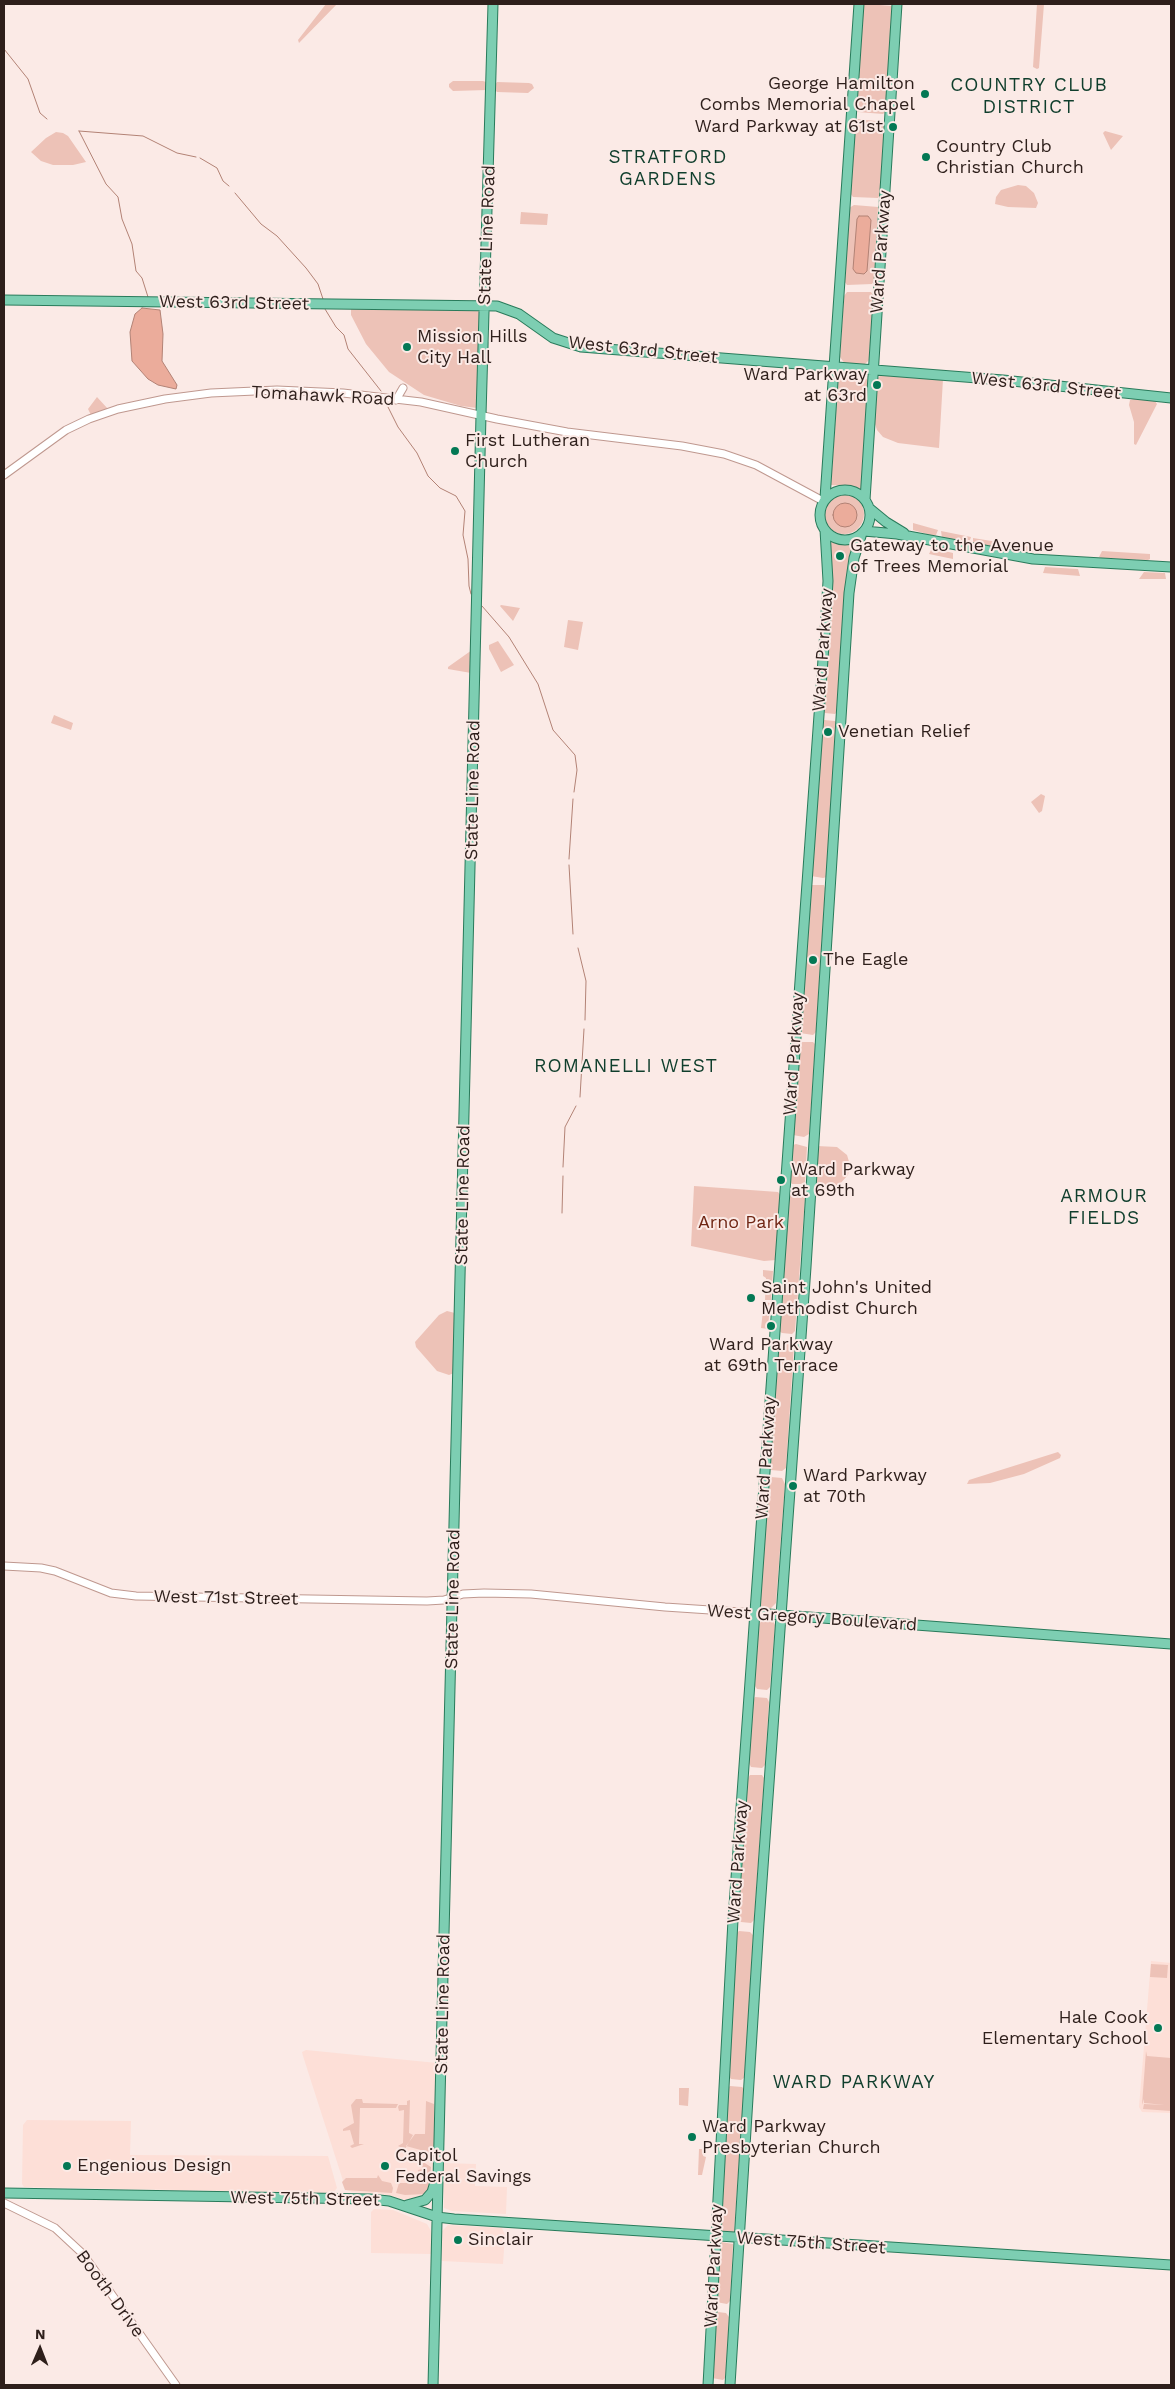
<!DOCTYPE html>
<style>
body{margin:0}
#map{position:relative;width:1175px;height:2389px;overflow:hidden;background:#fbeae6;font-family:"Work Sans",sans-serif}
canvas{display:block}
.frame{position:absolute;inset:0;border:5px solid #2e1f1b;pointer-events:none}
.north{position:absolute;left:15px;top:2324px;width:50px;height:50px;-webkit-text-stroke:4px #fbeae6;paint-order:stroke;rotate:1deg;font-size:14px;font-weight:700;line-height:20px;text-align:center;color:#2e1f1b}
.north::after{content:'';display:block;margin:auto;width:18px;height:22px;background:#2e1f1b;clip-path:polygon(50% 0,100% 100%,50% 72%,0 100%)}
</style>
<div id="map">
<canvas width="1175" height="2389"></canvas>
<div class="frame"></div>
<div class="north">N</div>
</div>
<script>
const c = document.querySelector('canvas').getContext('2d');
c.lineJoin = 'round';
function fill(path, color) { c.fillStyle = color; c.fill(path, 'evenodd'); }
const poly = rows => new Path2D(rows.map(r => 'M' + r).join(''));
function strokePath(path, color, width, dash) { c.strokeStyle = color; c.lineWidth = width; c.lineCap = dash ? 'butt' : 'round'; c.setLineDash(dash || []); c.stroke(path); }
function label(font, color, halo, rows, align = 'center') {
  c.font = font + ' "Work Sans",sans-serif'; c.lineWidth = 4; c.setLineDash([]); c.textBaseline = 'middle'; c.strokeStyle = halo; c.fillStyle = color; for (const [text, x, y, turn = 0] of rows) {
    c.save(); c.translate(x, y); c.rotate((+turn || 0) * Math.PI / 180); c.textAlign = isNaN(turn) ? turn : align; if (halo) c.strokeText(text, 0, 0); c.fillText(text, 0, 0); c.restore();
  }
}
const built = poly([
 [1151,1961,1171,1963,1171,2113,1142,2112,1139,2107],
 [306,2050,437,2063,436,2155,432,2183,426,2196,406,2200,388,2195,352,2192,346,2190,303,2056,302,2052],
 [27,2120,131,2121,130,2155,328,2156,337,2188,333,2193,24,2187,22,2184,23,2125],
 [443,2163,476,2164,475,2186,507,2187,506,2214,452,2211,444,2208],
 [374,2209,393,2210,427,2224,431,2231,431,2254,371,2253,371,2212],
 [448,2225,502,2228,505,2235,503,2264,442,2261,442,2231]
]);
const green = poly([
 [326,4,337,4,299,43,298,40],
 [868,4,892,6,886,111,883,114,858,112,855,109,863,5],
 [1037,4,1044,4,1039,68,1037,69,1033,67],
 [453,81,483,81,486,82,487,90,453,91,449,87,449,84],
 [497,82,529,83,532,84,534,88,528,93,497,92,493,88],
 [858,119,884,122,880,195,878,198,853,197,850,193,855,123],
 [1105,131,1123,136,1111,150,1103,133],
 [56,132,63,133,68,136,86,162,73,165,53,165,41,161,31,152,46,138],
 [1018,185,1026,186,1034,193,1038,203,1036,208,1008,207,995,204,996,197,1001,190],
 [854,205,878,207,874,281,872,284,847,285,844,281,849,208],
 [521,212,548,214,547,225,520,224],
 [847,292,871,292,873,295,869,360,864,365,845,364,840,357,844,296],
 [354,308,479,311,477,408,461,406,424,395,389,372,366,344,351,315,351,309],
 [843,373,863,374,868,381,861,489,849,486,831,485,838,380],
 [881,375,943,379,939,448,898,443,883,437,877,430,874,421,877,379],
 [97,397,108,409,91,415,88,409],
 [1134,399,1155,401,1157,404,1136,445,1134,444,1134,422,1129,405,1130,400],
 '824 514a20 20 0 1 1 40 0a20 20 0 1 1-40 0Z',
 [913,523,938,530,936,535,934,536,913,530],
 [941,531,971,537,969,543,942,538],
 [973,538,1004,543,1003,549,973,544],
 [831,540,853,543,854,545,847,570,837,712,835,714,825,713,823,709,832,570,829,547],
 [1006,544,1034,547,1033,552,1006,550],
 [932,548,953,553,953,559,929,554],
 [1102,551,1150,554,1150,559,1148,560,1101,558,1099,557],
 [1045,567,1078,569,1080,576,1043,573],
 [1144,572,1165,573,1166,579,1139,579],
 [501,605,520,608,513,621,500,606],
 [568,620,583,622,578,650,564,647],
 [498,641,514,665,501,672,489,649,489,645],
 [472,650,471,673,448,669,448,667],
 [54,715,73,723,71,730,51,723],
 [824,720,835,721,837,724,827,877,823,878,811,876,822,721],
 [1041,794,1045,796,1042,811,1039,813,1031,802],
 [811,885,824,885,825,888,816,1032,813,1035,800,1033],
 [800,1042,813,1042,815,1044,809,1134,804,1137,793,1135],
 [796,1144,807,1147,805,1182,803,1184,792,1184,789,1180,793,1145],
 [817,1146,837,1147,847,1155,850,1165,848,1175,838,1186,815,1186],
 [694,1186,778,1192,781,1196,776,1260,764,1261,691,1246],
 [793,1193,802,1193,805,1198,795,1331,792,1334,782,1333,779,1331,789,1194],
 [763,1270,773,1271,771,1300,765,1300,766,1278,763,1276],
 [764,1302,770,1303,768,1329,761,1328],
 [447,1311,455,1313,454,1373,449,1375,437,1371,416,1347,415,1342,439,1315],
 [782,1341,792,1342,794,1345,786,1468,782,1471,771,1470,769,1466,778,1343],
 [1058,1452,1061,1455,1060,1458,1024,1474,990,1483,967,1484,969,1480],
 [771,1477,782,1478,785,1484,776,1603,770,1609,762,1608,760,1604,769,1479],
 [762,1620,773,1621,775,1625,770,1687,767,1690,757,1689,755,1686,758,1626],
 [755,1697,767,1698,769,1702,765,1765,762,1768,751,1767,749,1763,753,1701],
 [750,1775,762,1775,764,1778,754,1920,751,1923,741,1922,738,1918,748,1778],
 [739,1931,750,1932,753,1935,745,2077,741,2080,731,2079,728,2075,736,1934],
 [1151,1964,1168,1965,1167,1978,1150,1977],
 [1146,2051,1147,2056,1171,2058,1171,2111,1143,2109,1144,2104,1165,2105,1144,2103,1144,2099,1142,2105],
 [730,2086,742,2087,744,2089,734,2232,720,2231,728,2088],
 [679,2088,689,2088,688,2106,679,2105],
 [356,2099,362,2099,363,2103,398,2104,396,2108,360,2108,359,2144,364,2144,352,2148,350,2146,354,2144,350,2130,343,2131,343,2129,354,2123,351,2105],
 [410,2100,409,2133,413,2135,405,2149,398,2146,403,2143,404,2110,399,2111,398,2107,399,2105,407,2105,407,2101],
 [426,2101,434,2104,434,2156,432,2158,428,2157,428,2152,406,2146,415,2134,425,2134],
 [699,2149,704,2149,703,2156,706,2157,702,2175,698,2175],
 [423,2162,431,2167,429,2188,425,2194,405,2195,396,2193,399,2183,422,2183,422,2175,418,2174,418,2170,422,2169],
 [378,2175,382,2181,391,2183,393,2188,392,2193,345,2190,342,2182,346,2178,377,2178],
 [721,2242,733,2244,730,2301,727,2304,716,2302,719,2244],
 [718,2312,726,2313,729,2317,726,2377,723,2380,712,2378,715,2314]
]);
const water = poly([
 [859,216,868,216,871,220,867,271,864,274,856,273,853,269,857,219,859,216],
 [142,308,160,310,163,334,162,361,177,385,176,389,158,385,148,379,132,361,130,332,135,314,142,308],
 '833 515a12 12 0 1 1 24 0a12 12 0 1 1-24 0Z'
]);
const stream = poly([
 [4,49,28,79,40,113,47,119],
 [79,131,106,184,118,197,122,219,132,244,136,271,142,278,148,297],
 [79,131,143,136,177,153,196,157],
 [200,158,217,168,223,181,229,186],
 [235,193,261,224,277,236,306,268,318,284,323,299],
 [325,309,336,327,344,335,348,349,381,391],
 [386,403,398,427,417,453,428,476,440,488,456,496,465,511,463,535,468,559,469,586,471,594],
 [482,606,509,637,538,684,553,730,575,755,577,770,574,792],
 [569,859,573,799],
 [569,865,573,934],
 [578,948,586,981,585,1020],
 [580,1097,584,1029],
 [563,1167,565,1127,576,1106],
 [562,1213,563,1176]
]);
const minor = poly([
 [396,400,403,388],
 [4,475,66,430,89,419,118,409,165,399,211,393,277,390,343,393,421,402,497,419,567,432,682,446,724,454,756,465,823,501],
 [4,1566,41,1568,55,1571,111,1593,136,1596,427,1601,444,1600,463,1594,484,1593,531,1594,665,1607,755,1613],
 [4,2203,55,2228,83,2254,176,2385]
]);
const major = poly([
 [4,300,497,306,519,314,553,338,581,347,1003,380,1171,398],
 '820 515a25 25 0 1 1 50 0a25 25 0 1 1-50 0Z',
 [825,498,859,4],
 [865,500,897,4],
 [869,508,886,522,904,533],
 [864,531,897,534,1033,559,1171,567],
 [755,1613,1171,1644],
 [4,2193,370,2199,389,2201,437,2217,454,2219,1171,2265],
 [407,2205,425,2200,432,2192,435,2182],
 [433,2385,481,415,493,4],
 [708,2385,733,1920,825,631,828,581,825,530],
 [730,2385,759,1923,806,1267,849,593,854,558,862,533]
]);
const markers = [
 [925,94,5,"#037854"],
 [893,127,5,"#037854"],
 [926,157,5,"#037854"],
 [407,347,5,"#037854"],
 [877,385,5,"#037854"],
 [455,451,5,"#037854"],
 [840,556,5,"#037854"],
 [828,732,5,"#037854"],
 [813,960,5,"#037854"],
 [781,1180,5,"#037854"],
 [751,1298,5,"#037854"],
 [771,1326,5,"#037854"],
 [793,1486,5,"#037854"],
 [1158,2028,5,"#037854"],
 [692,2137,5,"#037854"],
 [67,2166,5,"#037854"],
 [385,2166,5,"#037854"],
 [458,2240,5,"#037854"]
];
const poiNames = [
 ["George Hamilton",915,84,"right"],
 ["Combs Memorial Chapel",915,105,"right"],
 ["Ward Parkway at 61st",883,127,"right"],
 ["Country Club",936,147],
 ["Christian Church",936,168],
 ["Mission Hills",417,337],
 ["City Hall",417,358],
 ["Ward Parkway",867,375,"right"],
 ["at 63rd",867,396,"right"],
 ["First Lutheran",465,441],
 ["Church",465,462],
 ["Gateway to the Avenue",850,546],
 ["of Trees Memorial",850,567],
 ["Venetian Relief",838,732],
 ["The Eagle",823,960],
 ["Ward Parkway",791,1170],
 ["at 69th",791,1191],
 ["Saint John's United",761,1288],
 ["Methodist Church",761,1309],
 ["Ward Parkway",771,1345,"center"],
 ["at 69th Terrace",771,1366,"center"],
 ["Ward Parkway",803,1476],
 ["at 70th",803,1497],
 ["Hale Cook",1148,2018,"right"],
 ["Elementary School",1148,2039,"right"],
 ["Ward Parkway",702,2127],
 ["Presbyterian Church",702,2148],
 ["Capitol",395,2156],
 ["Federal Savings",395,2177],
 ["Engenious Design",77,2166],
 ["Sinclair",468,2240]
];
const streetNames = [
 ["State Line Road",487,235,-88],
 ["Ward Parkway",881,252,-86],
 ["West 63rd Street",234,303,1],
 ["West 63rd Street",643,350,6],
 ["West 63rd Street",1046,386,6],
 ["Tomahawk Road",323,396,3],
 ["Ward Parkway",823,650,-86],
 ["State Line Road",473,790,-89],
 ["Ward Parkway",794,1054,-86],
 ["State Line Road",463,1195,-89],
 ["Ward Parkway",766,1458,-86],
 ["West 71st Street",226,1598,1],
 ["State Line Road",453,1599,-89],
 ["West Gregory Boulevard",812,1618,4],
 ["Ward Parkway",738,1862,-86],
 ["State Line Road",443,2004,-89],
 ["West 75th Street",305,2199,1],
 ["West 75th Street",811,2243,4],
 ["Ward Parkway",714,2266,-87],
 ["Booth Drive",110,2294,54]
];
const parkNames = [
 ["Arno Park",741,1223]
];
const neighbourhoodNames = [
 ["COUNTRY CLUB",1029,85],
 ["DISTRICT",1029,107],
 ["STRATFORD",668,157],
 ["GARDENS",668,179],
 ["ROMANELLI WEST",626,1066],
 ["ARMOUR",1104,1196],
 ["FIELDS",1104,1218],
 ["WARD PARKWAY",854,2082]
];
fill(built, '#fddfd7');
fill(green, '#edc2b7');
fill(water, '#ebac9b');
strokePath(water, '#b28275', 1);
strokePath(stream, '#b28275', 1);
strokePath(minor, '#bf988f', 9);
strokePath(major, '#297b5b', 11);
strokePath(minor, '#fff', 7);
strokePath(major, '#7dceb2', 9);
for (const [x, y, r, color] of markers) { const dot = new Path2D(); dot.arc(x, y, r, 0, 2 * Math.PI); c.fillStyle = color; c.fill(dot); strokePath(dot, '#fbeae6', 2); }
label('18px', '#2e1f1b', '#fbeae6', poiNames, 'left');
label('18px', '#2e1f1b', '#fbeae6', streetNames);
label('18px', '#702614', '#fbeae6', parkNames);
c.letterSpacing = '1px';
label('19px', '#0f3e2c', '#fbeae6', neighbourhoodNames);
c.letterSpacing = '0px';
</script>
